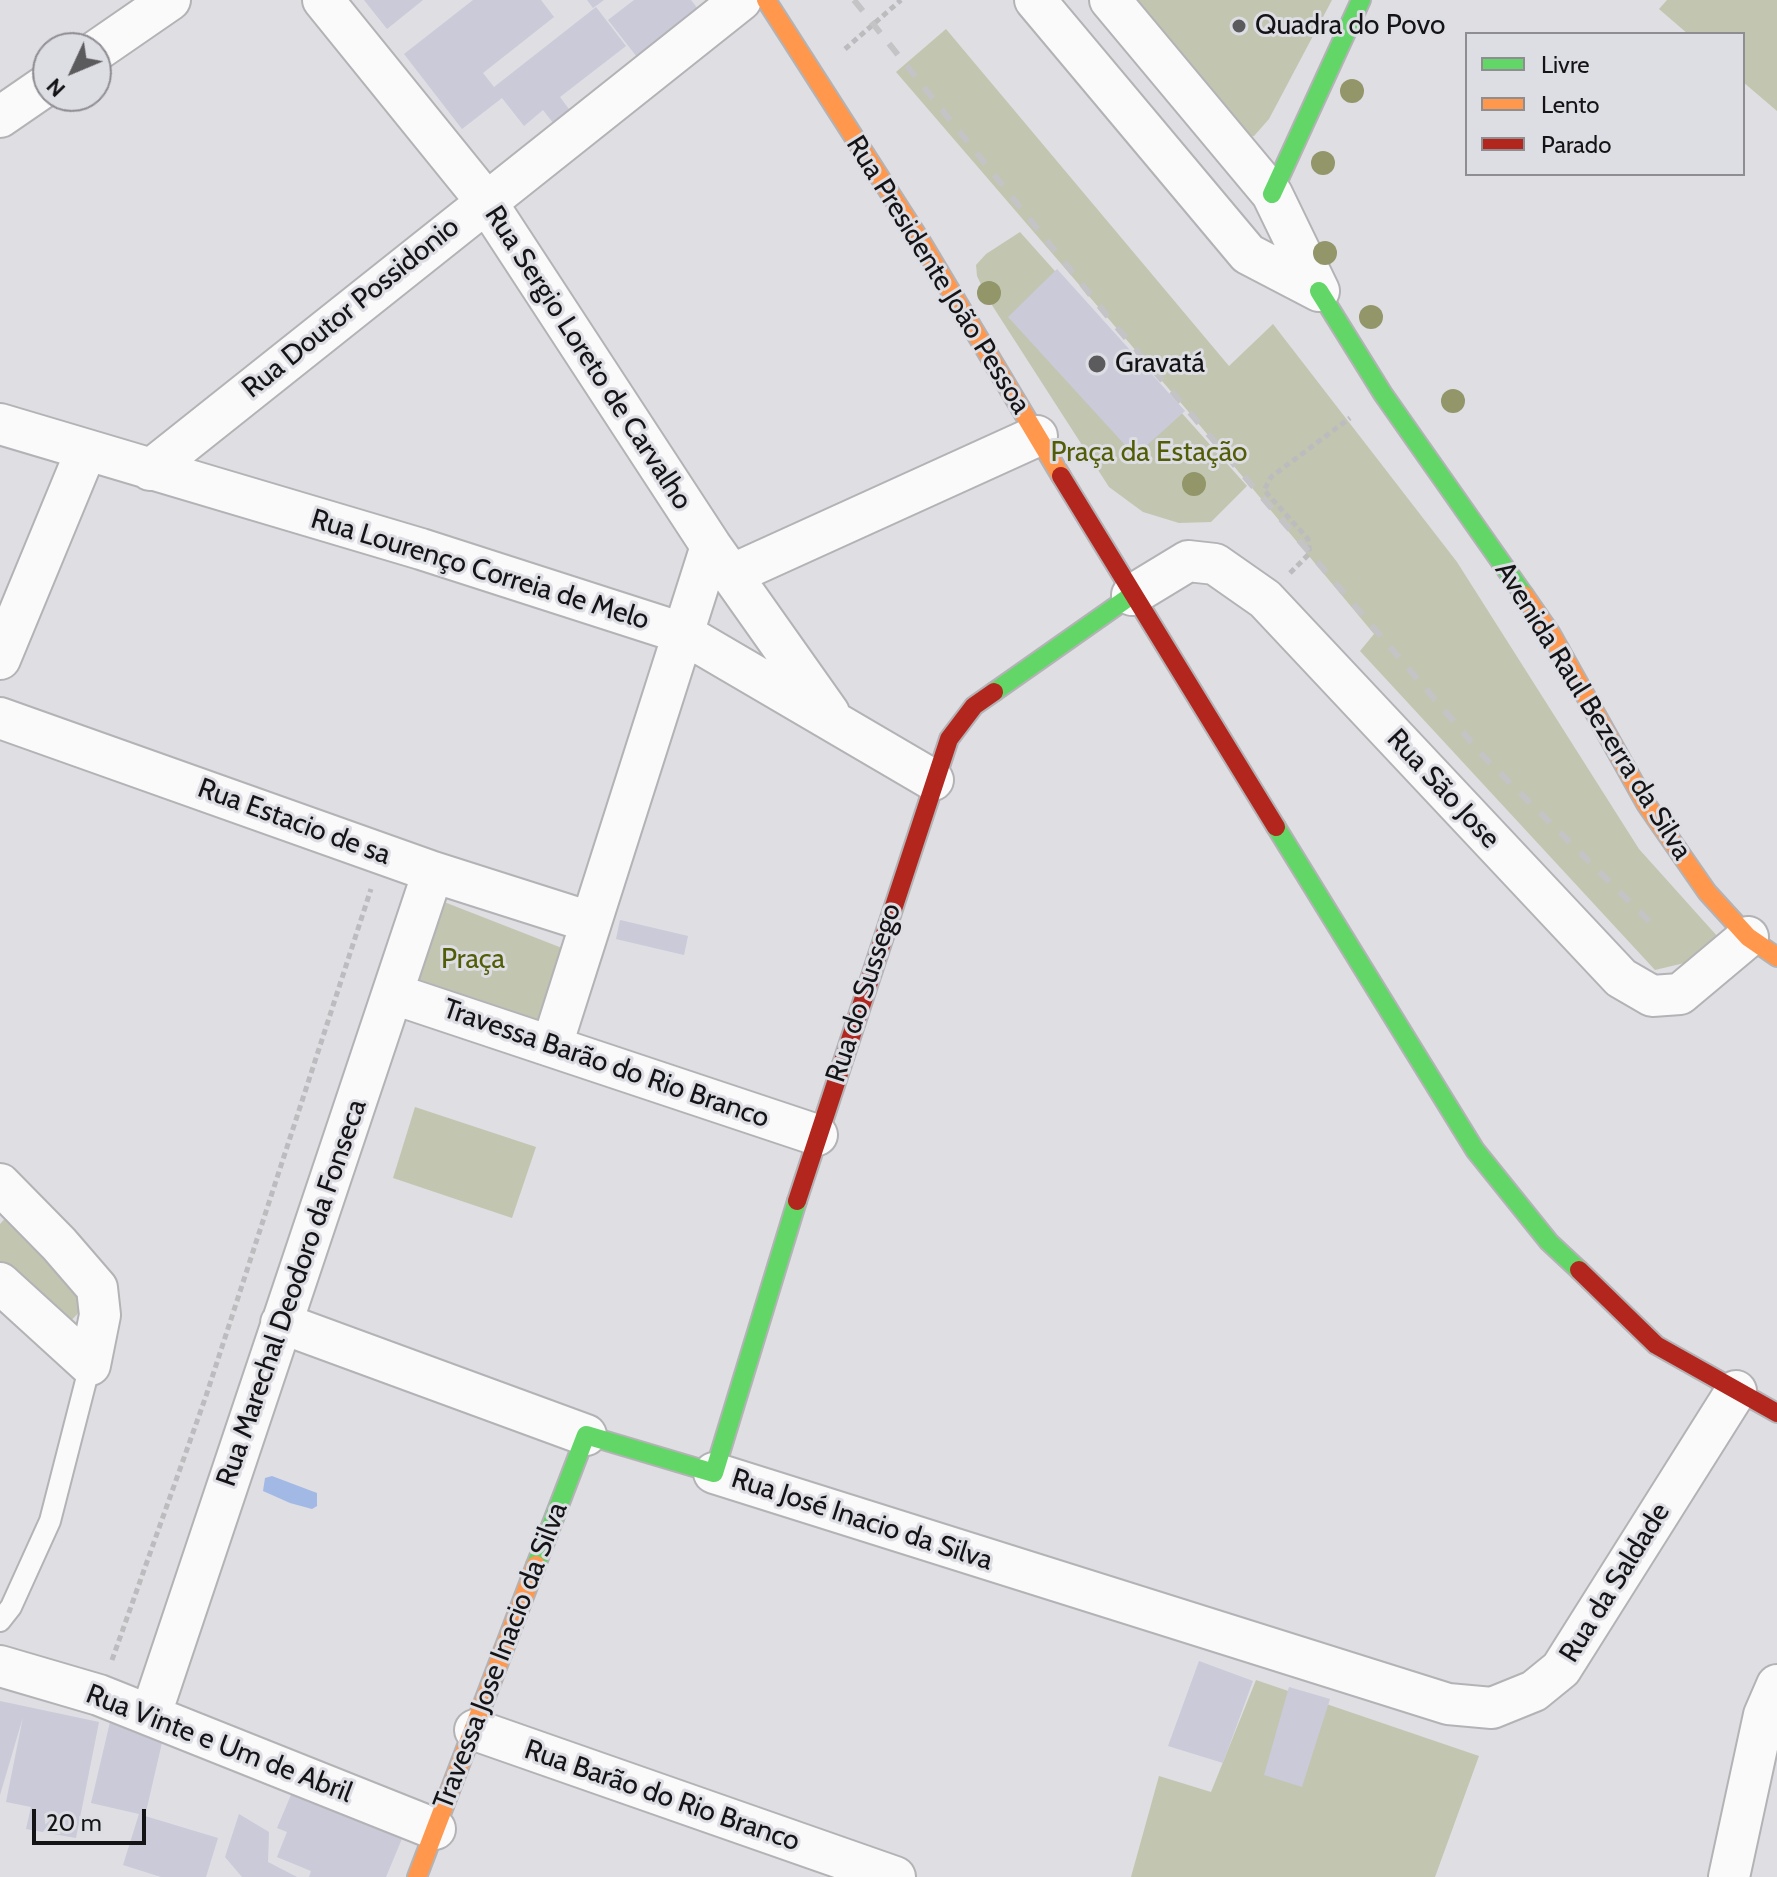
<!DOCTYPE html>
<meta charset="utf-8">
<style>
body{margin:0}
#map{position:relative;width:1777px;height:1877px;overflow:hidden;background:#dedee3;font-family:Cabin,sans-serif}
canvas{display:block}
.legend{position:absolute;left:1465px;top:32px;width:280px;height:144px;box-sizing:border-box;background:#dddde4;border:2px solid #8d8d92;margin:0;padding:10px 14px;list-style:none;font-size:24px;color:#141416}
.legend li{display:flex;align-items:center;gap:16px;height:40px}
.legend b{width:40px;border:2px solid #8d8d92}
.north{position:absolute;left:32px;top:32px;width:80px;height:80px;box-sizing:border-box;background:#dddde4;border:2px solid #8d8d92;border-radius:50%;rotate:226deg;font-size:22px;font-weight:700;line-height:32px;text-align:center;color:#141416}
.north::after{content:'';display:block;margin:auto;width:28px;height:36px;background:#5b5b5e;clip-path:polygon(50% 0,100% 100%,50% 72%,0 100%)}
.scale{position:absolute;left:32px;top:1809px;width:114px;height:36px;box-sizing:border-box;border:4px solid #141416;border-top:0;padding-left:10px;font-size:24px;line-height:28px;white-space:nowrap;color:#141416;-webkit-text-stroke:6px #dddde4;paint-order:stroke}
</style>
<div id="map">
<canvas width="1777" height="1877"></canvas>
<ul class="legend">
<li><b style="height:10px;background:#63d668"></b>Livre</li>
<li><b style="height:10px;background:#ff974d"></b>Lento</li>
<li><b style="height:10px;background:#b3261e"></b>Parado</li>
</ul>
<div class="north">N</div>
<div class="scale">20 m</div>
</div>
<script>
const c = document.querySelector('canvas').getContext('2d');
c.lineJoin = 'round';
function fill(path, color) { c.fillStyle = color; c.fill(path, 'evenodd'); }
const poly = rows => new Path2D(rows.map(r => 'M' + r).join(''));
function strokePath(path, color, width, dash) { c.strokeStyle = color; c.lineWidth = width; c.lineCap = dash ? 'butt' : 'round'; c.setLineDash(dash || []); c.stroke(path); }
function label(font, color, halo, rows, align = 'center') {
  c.font = font + ' Cabin,sans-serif'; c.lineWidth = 6; c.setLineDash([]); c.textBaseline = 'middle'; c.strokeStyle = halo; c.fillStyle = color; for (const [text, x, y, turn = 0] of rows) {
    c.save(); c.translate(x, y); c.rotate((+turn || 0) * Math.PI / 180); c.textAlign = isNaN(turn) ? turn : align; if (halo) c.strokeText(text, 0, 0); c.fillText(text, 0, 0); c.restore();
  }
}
const green = poly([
 [1127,0,1332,0,1269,119,1254,136,1243,138],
 [1667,0,1777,0,1777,111,1743,82,1743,34,1688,34,1659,9],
 [946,29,1229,366,1273,324,1457,562,1639,849,1718,937,1701,959,1655,970,1360,651,1374,634,1187,410,896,72],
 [1020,232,1247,486,1211,522,1179,523,1143,512,1109,487,988,299,977,276,976,265,986,254],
 [439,900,562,948,535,1028,414,988],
 [415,1107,536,1147,512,1218,393,1178],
 [9,1214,90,1301,62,1330,0,1264,0,1224],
 [1256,1680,1479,1756,1435,1877,1131,1877,1159,1776,1211,1792]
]);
const water = poly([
 [272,1476,317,1493,317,1506,312,1509,290,1503,263,1491,265,1478]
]);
const building = poly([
 [364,0,423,0,387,29],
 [473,0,541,0,554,17,483,73,494,87,596,7,626,46,560,97,577,120,561,133,543,110,524,126,502,98,462,129,404,54],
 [587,0,604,0,593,8],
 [634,0,691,0,698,9,637,57,608,20],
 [1057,269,1185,411,1135,456,1008,317],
 [620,920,688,936,684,955,616,939],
 [1199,1661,1253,1681,1223,1763,1168,1746],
 [1289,1687,1330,1699,1302,1787,1264,1775],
 [0,1701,99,1722,76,1838,26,1829,31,1807,6,1802,23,1717,0,1795],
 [110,1722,164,1734,145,1816,218,1838,206,1877,161,1877,123,1865,139,1814,91,1803],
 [296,1783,406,1829,386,1877,309,1877,311,1871,277,1857,287,1832,277,1828],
 [239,1814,269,1832,268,1862,297,1877,242,1877,225,1857]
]);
const path = poly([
 [845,49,901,0],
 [1290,573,1310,553,1308,539,1264,490,1271,477,1350,418],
 [112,1660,206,1396,371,889]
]);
const lane = poly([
 [0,1621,11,1607,50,1521,90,1365]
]);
const street = poly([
 [323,0,485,200,711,546,829,713],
 [1035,0,1248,254,1319,291],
 [1110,0,1272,194,1319,291],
 [96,51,170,0],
 [0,117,48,84],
 [0,424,421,549,682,633,933,780],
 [150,470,741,0],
 [731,575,1037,436],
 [1132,595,1188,561,1215,564,1265,599,1621,978,1652,996,1680,994,1748,937],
 [0,659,86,451],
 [0,718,433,872,590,922],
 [394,994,817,1135],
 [552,1045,711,546],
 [0,1184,59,1244,97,1288,100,1315,90,1365],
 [0,1283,90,1365],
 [281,1323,586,1435],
 [714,1473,1448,1704,1492,1708,1534,1691,1561,1669,1736,1391],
 [0,1666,99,1695,435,1829],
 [151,1714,433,872],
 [475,1730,895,1877],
 [1729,1877,1764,1715,1777,1685]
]);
const fast = poly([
 [1272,194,1361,0],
 [1319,291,1383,394,1524,595],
 [994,692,1132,595],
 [1276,827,1475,1150,1549,1242,1579,1270],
 [536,1565,586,1435,714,1473,797,1201]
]);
const slow = poly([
 [766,0,920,240,1061,476],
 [1524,595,1551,634,1646,804,1707,892,1748,937,1777,957],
 [417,1877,536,1565]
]);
const jam = poly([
 [1061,476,1276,827],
 [797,1201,949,739,974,706,994,692],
 [1579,1270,1656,1345,1777,1413]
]);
const rail = poly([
 [854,0,1109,318,1485,758,1653,925]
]);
const trees = [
 [1352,91],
 [1323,163],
 [1325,253],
 [989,293],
 [1371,317],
 [1453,401],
 [1194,484]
];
const markers = [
 [1239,26,8,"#5b5b5e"],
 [1097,364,10,"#5b5b5e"]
];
const poiNames = [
 ["Quadra do Povo",1255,26],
 ["Gravatá",1115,364]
];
const streetNames = [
 ["Rua Presidente João Pessoa",938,275,58],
 ["Rua Doutor Possidonio",351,308,-39],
 ["Rua Sergio Loreto de Carvalho",588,358,57],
 ["Rua Lourenço Correia de Melo",480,570,17],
 ["Avenida Raul Bezerra da Silva",1593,711,58],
 ["Rua São Jose",1443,789,47],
 ["Rua Estacio de sa",294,822,20],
 ["Rua do Sussego",864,993,-72],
 ["Travessa Barão do Rio Branco",606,1064,19],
 ["Rua Marechal Deodoro da Fonseca",292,1293,-71],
 ["Rua José Inacio da Silva",862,1520,18],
 ["Rua da Saldade",1615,1583,-58],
 ["Travessa Jose Inacio da Silva",501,1656,-69],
 ["Rua Vinte e Um de Abril",219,1744,21],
 ["Rua Barão do Rio Branco",662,1796,19]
];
const parkNames = [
 ["Praça da Estação",1149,453],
 ["Praça",473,960]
];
fill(green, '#c2c6b0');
fill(water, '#a2b9e5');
fill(building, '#cacad9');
strokePath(lane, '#b3b3b6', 24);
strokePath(street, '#b3b3b6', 44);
strokePath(fast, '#b3b3b6', 22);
strokePath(slow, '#b3b3b6', 22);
strokePath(jam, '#b3b3b6', 22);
strokePath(path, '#bcbcbe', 5, [6, 4]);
strokePath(lane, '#fafafb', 20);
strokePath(street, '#fafafb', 40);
strokePath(fast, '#63d668', 18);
strokePath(slow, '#ff974d', 18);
strokePath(jam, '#b3261e', 18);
strokePath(rail, '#c4c4c6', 6, [14, 14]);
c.fillStyle = '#929669';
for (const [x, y] of trees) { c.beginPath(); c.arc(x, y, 12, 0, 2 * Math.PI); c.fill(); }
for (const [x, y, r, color] of markers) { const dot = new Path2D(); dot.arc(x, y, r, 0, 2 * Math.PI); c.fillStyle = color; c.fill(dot); strokePath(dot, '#dddde4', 3); }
label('28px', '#141416', '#dddde4', poiNames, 'left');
label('28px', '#141416', '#dddde4', streetNames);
label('28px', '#535c06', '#dddde4', parkNames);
</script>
